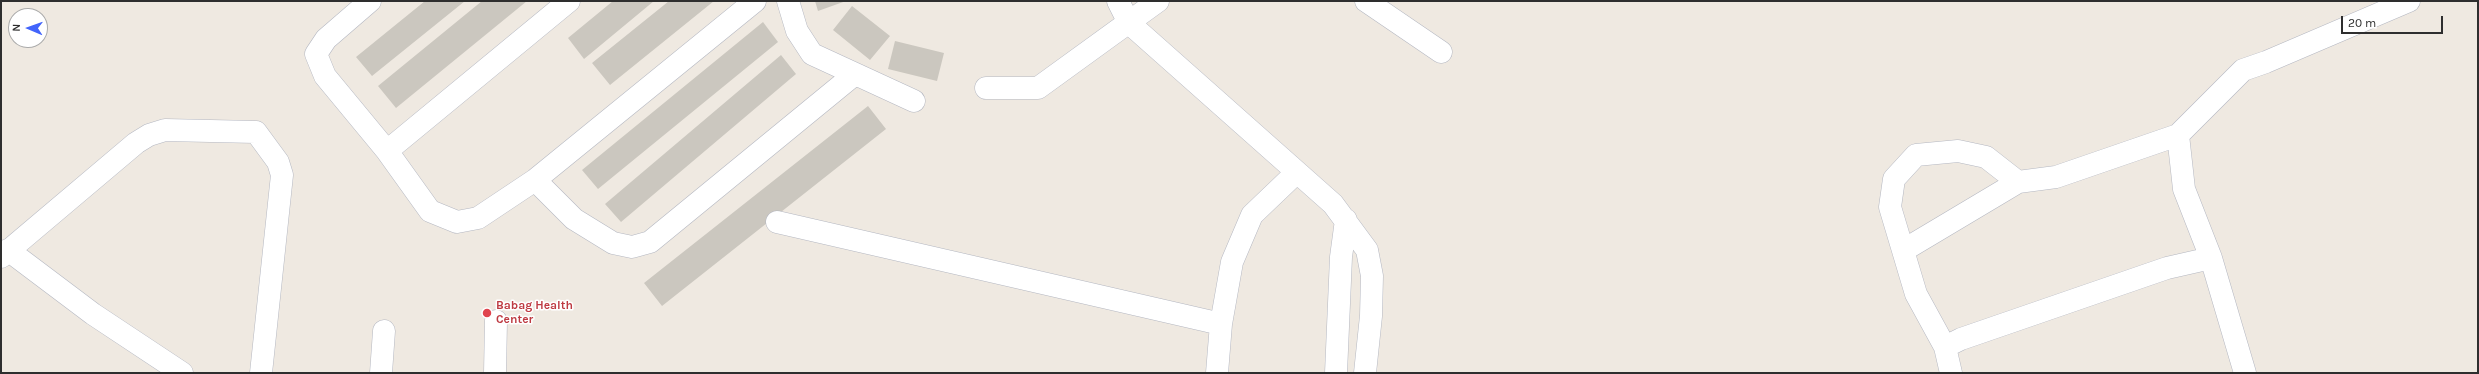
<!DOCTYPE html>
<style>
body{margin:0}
#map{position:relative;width:2479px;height:374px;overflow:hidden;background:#efe9e1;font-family:Karla,sans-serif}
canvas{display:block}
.frame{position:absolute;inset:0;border:2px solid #2e2e2e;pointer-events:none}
.north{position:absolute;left:8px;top:8px;width:40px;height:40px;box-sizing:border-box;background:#fff;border:1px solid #ababab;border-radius:50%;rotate:272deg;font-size:11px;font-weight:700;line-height:16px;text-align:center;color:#2e2e2e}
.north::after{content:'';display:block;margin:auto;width:14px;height:18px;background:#4264fb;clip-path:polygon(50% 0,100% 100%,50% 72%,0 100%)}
.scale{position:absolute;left:2341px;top:16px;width:102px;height:18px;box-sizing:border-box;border:2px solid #2e2e2e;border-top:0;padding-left:5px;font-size:12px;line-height:14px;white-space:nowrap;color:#2e2e2e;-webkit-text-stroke:3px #fff;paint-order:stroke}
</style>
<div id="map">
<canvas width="2479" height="374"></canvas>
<div class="frame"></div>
<div class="north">N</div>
<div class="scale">20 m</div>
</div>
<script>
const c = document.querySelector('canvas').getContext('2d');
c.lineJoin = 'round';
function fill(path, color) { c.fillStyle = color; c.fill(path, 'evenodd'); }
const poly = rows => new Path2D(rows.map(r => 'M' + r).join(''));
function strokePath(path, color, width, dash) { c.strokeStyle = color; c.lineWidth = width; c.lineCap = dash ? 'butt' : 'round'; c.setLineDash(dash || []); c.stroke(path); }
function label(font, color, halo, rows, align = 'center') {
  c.font = font + ' Karla,sans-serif'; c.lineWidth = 3; c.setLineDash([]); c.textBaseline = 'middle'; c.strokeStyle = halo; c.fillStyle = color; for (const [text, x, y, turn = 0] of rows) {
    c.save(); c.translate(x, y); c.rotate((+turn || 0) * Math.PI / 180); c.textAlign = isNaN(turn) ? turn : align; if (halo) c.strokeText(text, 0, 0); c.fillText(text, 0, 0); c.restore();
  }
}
const building = poly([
 [425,1,465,1,372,76,356,57],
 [482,1,527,1,396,108,378,86],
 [613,1,654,1,584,59,568,38],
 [669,1,714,1,610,85,592,63],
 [815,1,846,1,818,11],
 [852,6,890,36,870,60,833,30],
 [763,22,778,42,598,189,582,170],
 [895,41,944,53,937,81,888,69],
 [781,55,796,74,621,222,605,204],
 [868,106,886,129,662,306,644,283]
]);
const street = poly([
 [370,1,326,39,316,54,325,76,387,151,430,211,457,222,478,218,535,180,755,1],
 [788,1,797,31,812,54,914,101],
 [1118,1,1129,23,1333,204,1367,250,1372,276,1371,316,1365,373],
 [1366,1,1441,52],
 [986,88,1038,88,1158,1],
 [387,151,569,1],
 [535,180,574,219,613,243,632,247,650,242,855,74],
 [777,222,1221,324],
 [8,250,93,314,182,373],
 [1904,250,2018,182,2056,177,2178,135],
 [1,257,136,143,149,135,165,130,256,132,278,162,282,175,261,373],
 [1945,347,1916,294,1890,207,1894,179,1916,155,1958,151,1986,157,2018,182],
 [381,373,384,331],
 [495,373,496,321],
 [1217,373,1221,324,1232,262,1252,215,1296,173],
 [1336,373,1341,257,1346,220],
 [1951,373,1945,347,1961,339,2167,268,2211,258],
 [2245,373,2211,258,2184,189,2178,135,2243,70,2266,62,2409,1]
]);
const markers = [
 [487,313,5,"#e0444e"]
];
const healthNames = [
 ["Babag Health",496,306],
 ["Center",496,320]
];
fill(building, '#cbc7bf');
strokePath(street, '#b4b7c1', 23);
strokePath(street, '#fff', 22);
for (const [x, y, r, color] of markers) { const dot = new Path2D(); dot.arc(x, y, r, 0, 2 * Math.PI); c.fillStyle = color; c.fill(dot); strokePath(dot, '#fff', 1.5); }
label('bold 12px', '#be3a42', '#fff', healthNames, 'left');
</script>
